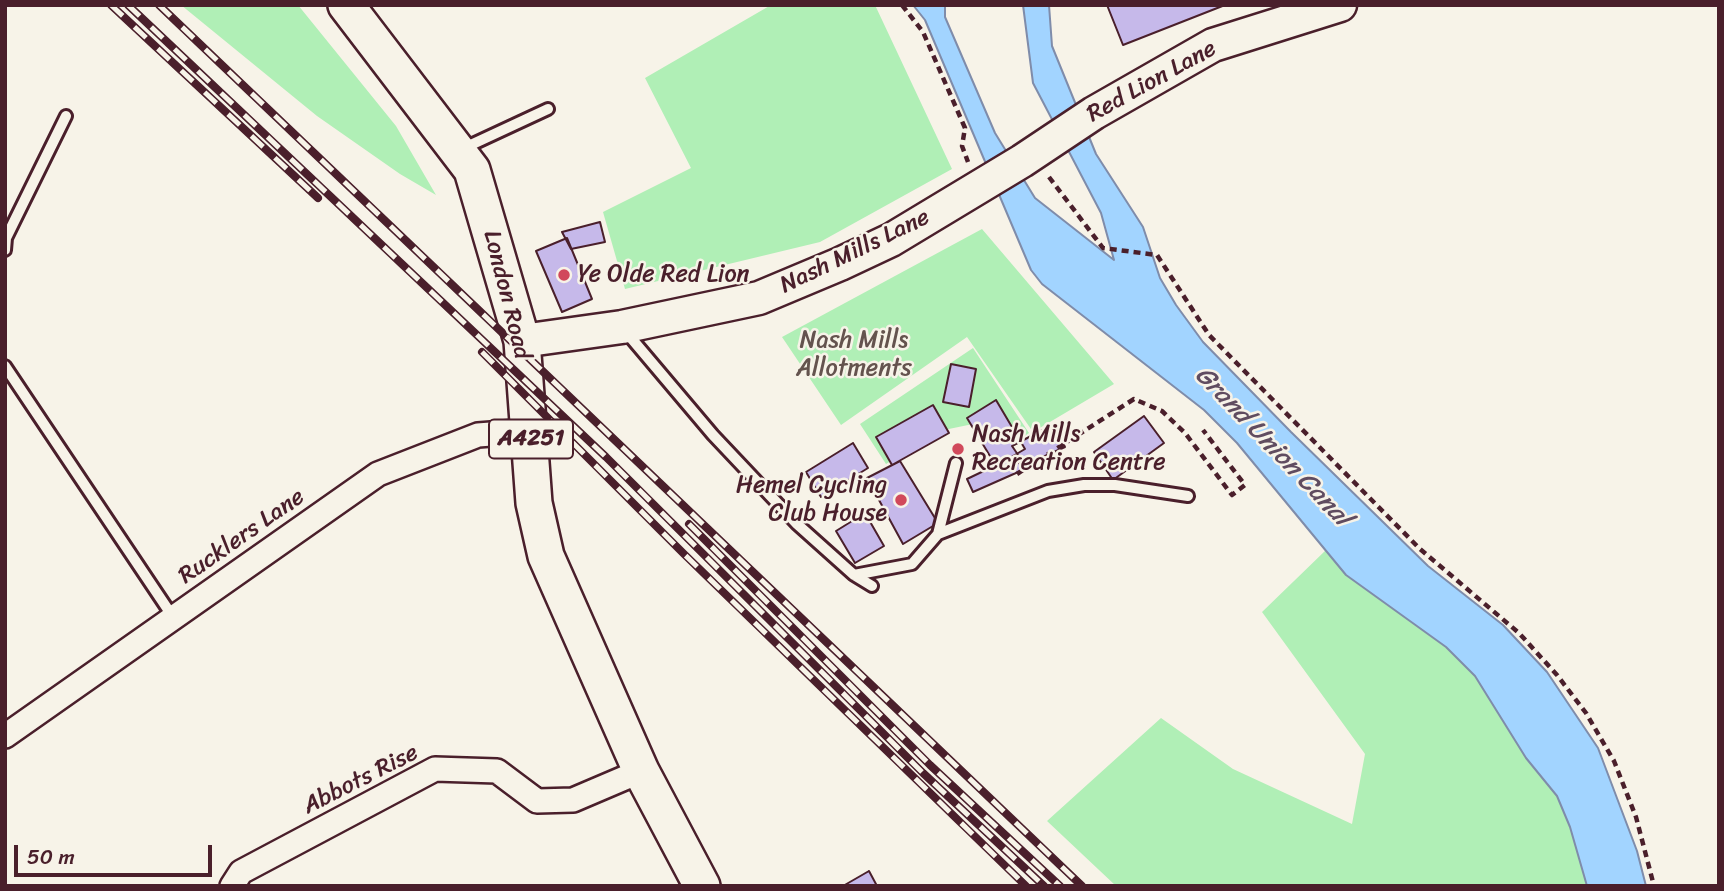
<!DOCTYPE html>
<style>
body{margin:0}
#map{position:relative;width:1724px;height:891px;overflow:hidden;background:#f7f3e8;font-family:Sriracha,sans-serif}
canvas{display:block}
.frame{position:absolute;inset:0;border:7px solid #4a1f2b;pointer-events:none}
.scale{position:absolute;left:14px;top:845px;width:198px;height:32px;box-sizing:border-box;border:4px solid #4a1f2b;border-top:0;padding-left:9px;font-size:21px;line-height:24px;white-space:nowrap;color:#4a1f2b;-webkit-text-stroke:5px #f7f3e8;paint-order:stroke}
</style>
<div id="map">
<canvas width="1724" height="891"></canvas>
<div class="frame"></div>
<div class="scale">50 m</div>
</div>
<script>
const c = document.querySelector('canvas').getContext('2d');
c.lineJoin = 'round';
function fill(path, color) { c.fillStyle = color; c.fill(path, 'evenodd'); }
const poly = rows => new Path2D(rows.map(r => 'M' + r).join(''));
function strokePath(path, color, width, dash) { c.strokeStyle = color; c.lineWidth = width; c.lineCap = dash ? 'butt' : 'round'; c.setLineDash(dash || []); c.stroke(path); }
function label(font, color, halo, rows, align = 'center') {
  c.font = font + ' Sriracha,sans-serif'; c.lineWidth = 5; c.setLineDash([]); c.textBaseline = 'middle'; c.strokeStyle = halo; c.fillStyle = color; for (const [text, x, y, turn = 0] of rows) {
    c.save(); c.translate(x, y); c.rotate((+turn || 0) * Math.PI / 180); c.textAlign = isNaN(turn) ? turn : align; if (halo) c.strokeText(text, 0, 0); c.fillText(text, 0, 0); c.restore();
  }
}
const green = poly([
 [181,5,298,5,396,126,436,195,400,174,317,116],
 [771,5,875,5,952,169,820,242,625,289,603,212,691,168,645,78],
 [982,229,1114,384,1033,432,967,337,841,425,782,337],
 [973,348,1029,433,994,457,973,424,944,430,886,464,860,424],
 [1326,550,1346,575,1446,647,1475,676,1526,758,1557,796,1570,827,1587,886,1116,886,1047,821,1161,718,1233,769,1352,824,1365,754,1262,612]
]);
const water = poly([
 [913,5,945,5,945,17,995,133,1035,198,1114,260,1101,213,1033,83,1023,5,1049,5,1052,46,1096,154,1143,227,1160,278,1176,305,1203,342,1291,432,1428,566,1503,625,1547,672,1598,748,1637,851,1646,886,1587,886,1570,827,1557,796,1526,758,1475,676,1446,647,1346,575,1237,443,1204,410,1042,284,1031,270,925,20,913,5]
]);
const building = poly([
 [1107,5,1225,5,1123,45,1107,5],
 [600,222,605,242,571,249,562,232,600,222],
 [567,238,592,299,562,312,536,251,567,238],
 [951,364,976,369,969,407,943,402,951,364],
 [996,400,1025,449,996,466,967,418,996,400],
 [933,405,949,433,892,465,876,437,933,405],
 [1144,416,1164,443,1113,480,1094,452,1144,416],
 [1054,424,1065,447,1025,465,1012,446,1054,424],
 [853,443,868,468,821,497,806,472,853,443],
 [1013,457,1025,469,973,492,967,479,1013,457],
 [900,461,938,523,903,544,867,478,900,461],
 [865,513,884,546,855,563,836,531,865,513],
 [869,871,877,886,843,886,869,871]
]);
const path = poly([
 [902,5,923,32,965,128,962,146,968,162],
 [1049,177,1103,248,1157,255,1209,335,1420,549,1519,633,1557,675,1586,713,1614,761,1636,817,1654,886],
 [1017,474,1134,399,1162,411,1185,433,1232,495,1245,485,1203,430]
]);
const lane = poly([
 [462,149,548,109],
 [5,250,6,238,66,116],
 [626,332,713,435,797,524,854,575,912,564,938,534,956,463],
 [5,366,173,617],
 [938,534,1048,491,1084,485,1115,485,1188,496],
 [854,575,872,586]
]);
const street = poly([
 [5,736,378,474,478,435,530,431],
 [232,886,241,872,435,769,497,771,537,801,573,800,641,771]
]);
const secondary = poly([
 [522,341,622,327,759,298,840,264,891,240,1022,161,1094,113,1213,45,1340,5]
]);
const primary = poly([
 [346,5,472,170,522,341,534,503,546,556,641,771,702,886]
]);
const rail = poly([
 [111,5,318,198],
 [128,5,606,457,923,773,1044,886],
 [159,5,1082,886],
 [482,352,684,554,1026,886],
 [689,524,930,765,1060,886]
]);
const markers = [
 [564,275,7,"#d1495b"],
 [958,449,7,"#d1495b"],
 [901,500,7,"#d1495b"]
];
const shields = [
 [531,439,84]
];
const shieldNames = [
 ["A4251",531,439]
];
const streetNames = [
 ["Red Lion Lane",1152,82,-29],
 ["Nash Mills Lane",855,252,-26],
 ["London Road",506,295,76],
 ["Rucklers Lane",242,537,-35],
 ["Abbots Rise",361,780,-27]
];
const poiNames = [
 ["Ye Olde Red Lion",578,275],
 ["Nash Mills",972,435],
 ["Recreation Centre",972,463],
 ["Hemel Cycling",887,486,"right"],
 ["Club House",887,514,"right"]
];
const parkNames = [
 ["Nash Mills",854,341],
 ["Allotments",854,369]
];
const waterNames = [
 ["Grand Union Canal",1272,447,46]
];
fill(green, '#b0efb6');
fill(water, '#a2d4ff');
strokePath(water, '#7f8caa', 2);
fill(building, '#c6b9ea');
strokePath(building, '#4a1f2b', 2);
strokePath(lane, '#4a1f2b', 16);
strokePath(street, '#4a1f2b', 28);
strokePath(secondary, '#4a1f2b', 37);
strokePath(primary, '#4a1f2b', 40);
strokePath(path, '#4a1f2b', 4.5, [7, 5]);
strokePath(lane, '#f7f3e8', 10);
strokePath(street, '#f7f3e8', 23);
strokePath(secondary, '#f7f3e8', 32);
strokePath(primary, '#f7f3e8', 35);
strokePath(rail, '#4a1f2b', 8);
strokePath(rail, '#f7f3e8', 5, [16]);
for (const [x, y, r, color] of markers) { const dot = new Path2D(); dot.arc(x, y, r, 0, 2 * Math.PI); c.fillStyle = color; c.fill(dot); strokePath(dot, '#f7f3e8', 2.5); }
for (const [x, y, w] of shields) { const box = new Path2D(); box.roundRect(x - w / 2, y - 19.5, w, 39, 5); c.fillStyle = '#f7f3e8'; c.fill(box); strokePath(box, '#4a1f2b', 2); }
label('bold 23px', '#4a1f2b', null, shieldNames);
label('24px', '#4a1f2b', '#f7f3e8', streetNames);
label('24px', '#4a1f2b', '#f7f3e8', poiNames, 'left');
label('24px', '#64534e', '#f7f3e8', parkNames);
label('italic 26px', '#604c60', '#f7f3e8', waterNames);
</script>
